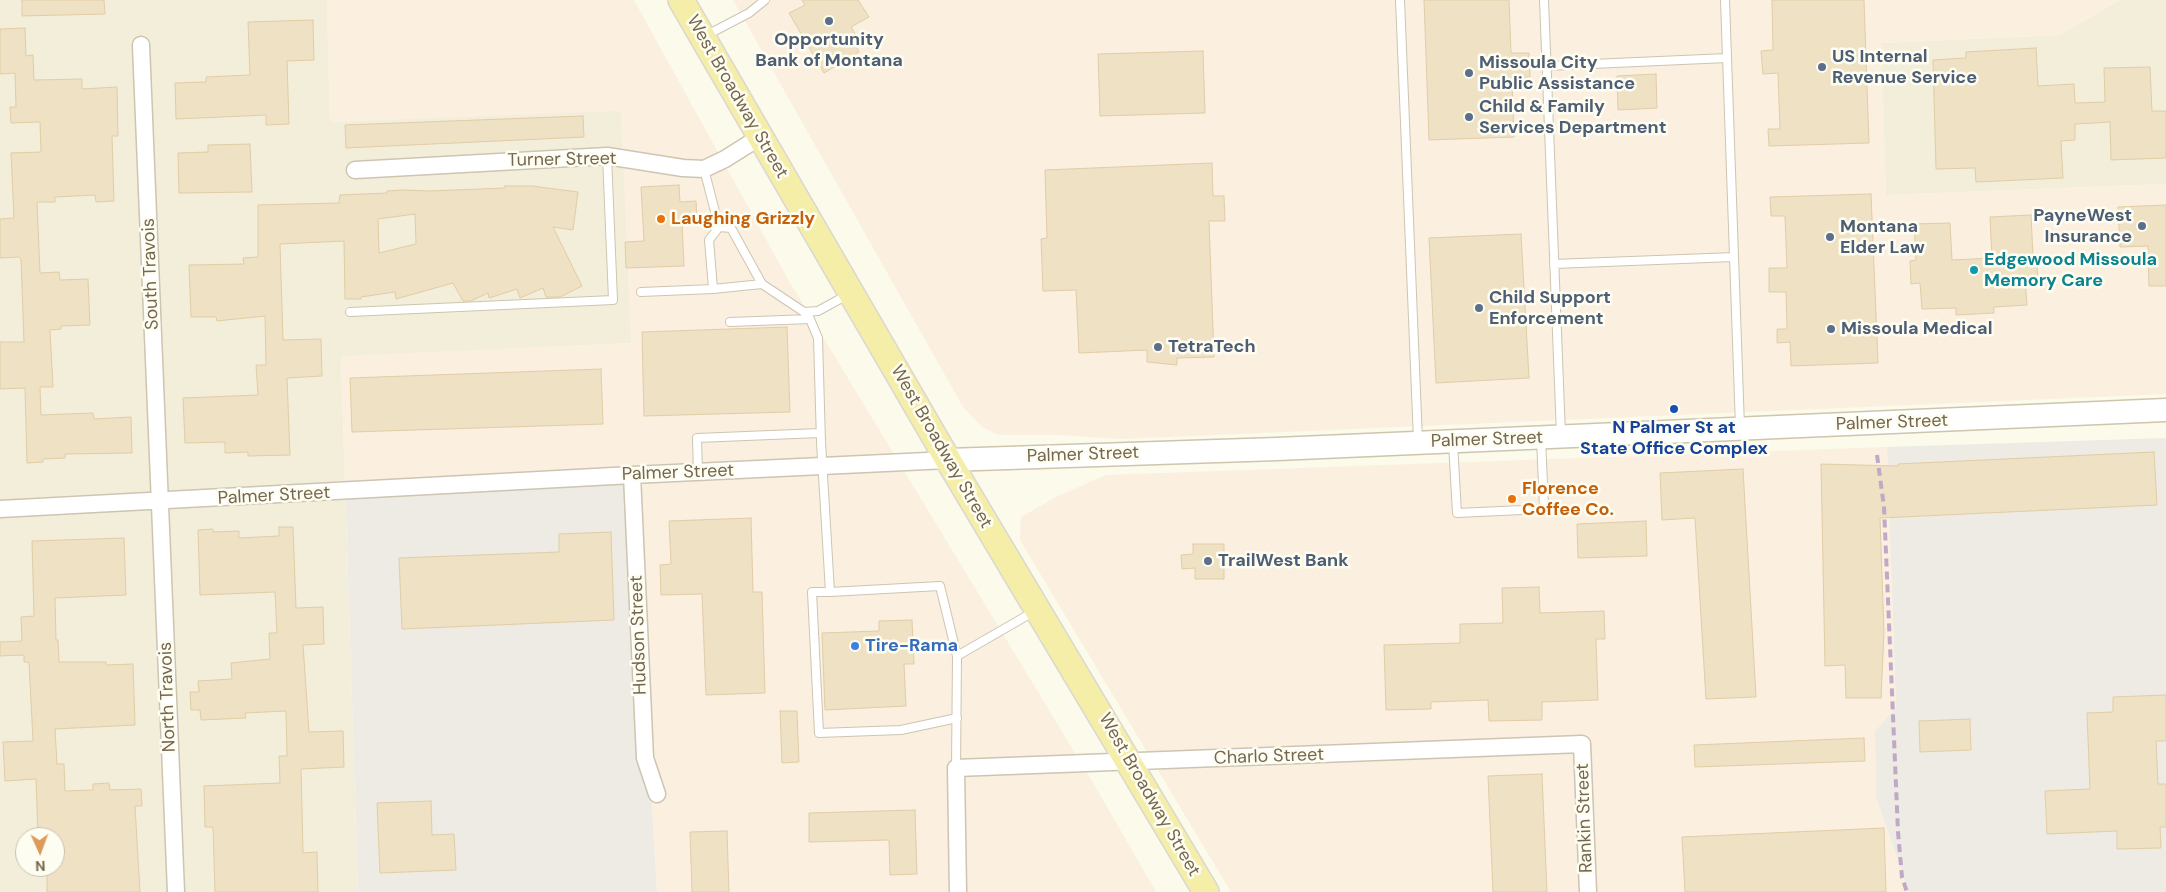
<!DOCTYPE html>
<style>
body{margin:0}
#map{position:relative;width:2166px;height:892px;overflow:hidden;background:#fbfaeb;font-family:"DM Sans",sans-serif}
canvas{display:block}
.north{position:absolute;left:15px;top:827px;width:50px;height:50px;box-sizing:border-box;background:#fefdf1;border:1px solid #c7c1b0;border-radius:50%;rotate:178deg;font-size:14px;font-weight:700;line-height:20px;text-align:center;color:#75674f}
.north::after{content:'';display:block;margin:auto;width:18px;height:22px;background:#dc9b5a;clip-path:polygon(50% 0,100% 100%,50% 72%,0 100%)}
</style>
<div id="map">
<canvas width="2166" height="892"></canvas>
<div class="north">N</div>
</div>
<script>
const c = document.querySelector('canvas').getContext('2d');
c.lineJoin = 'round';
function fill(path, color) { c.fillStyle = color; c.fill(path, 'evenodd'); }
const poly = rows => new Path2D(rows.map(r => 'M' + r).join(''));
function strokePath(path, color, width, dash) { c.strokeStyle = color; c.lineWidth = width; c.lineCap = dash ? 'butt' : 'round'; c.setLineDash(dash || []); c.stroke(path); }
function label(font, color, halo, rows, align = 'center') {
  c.font = font + ' "DM Sans",sans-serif'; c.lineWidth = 5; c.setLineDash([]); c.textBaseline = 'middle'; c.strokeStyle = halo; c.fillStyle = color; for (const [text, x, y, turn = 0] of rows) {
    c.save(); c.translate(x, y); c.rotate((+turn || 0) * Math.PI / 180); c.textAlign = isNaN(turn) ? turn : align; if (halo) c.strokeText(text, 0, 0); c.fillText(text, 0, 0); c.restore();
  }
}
const residential = poly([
 [0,0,327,0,330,122,621,109,632,343,341,357,358,892,0,892],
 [25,837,55,837,55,867,25,867],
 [2120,0,2166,0,2166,184,1886,195,1881,43,2059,35]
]);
const commercial = poly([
 [327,0,634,0,789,281,1095,786,1156,892,657,892,632,475,345,480,341,356,631,343,621,111,330,122],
 [733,0,2120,0,2059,35,1881,43,1886,195,2166,184,2166,394,1122,439,1059,435,999,435,982,427,963,407],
 [1887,447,1896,707,1875,731,1876,797,1909,892,1231,892,1020,540,1021,517,1056,497,1106,475]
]);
const industrial = poly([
 [2166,438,2166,892,1909,892,1876,797,1875,731,1896,707,1887,447],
 [632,475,657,892,358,892,345,480]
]);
const building = poly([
 [22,0,104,0,105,14,22,16,22,0],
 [802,0,858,0,869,17,851,27,861,43,856,46,859,52,824,73,789,13,805,5,802,0],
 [1424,0,1509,0,1511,53,1529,53,1530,77,1512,78,1514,137,1429,140,1424,0],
 [1772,0,1864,0,1869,143,1769,146,1768,129,1780,129,1778,73,1763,74,1761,51,1773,50,1772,0],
 [313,20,314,60,287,61,289,124,266,125,266,115,176,119,175,83,206,82,206,77,250,75,248,22,313,20],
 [25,28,26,56,33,55,34,80,82,79,82,89,117,87,118,136,112,136,114,201,96,202,95,195,55,197,55,202,37,202,40,273,59,272,60,280,88,279,90,325,61,326,61,329,50,330,53,387,40,387,41,415,93,413,94,419,131,417,132,453,65,454,65,458,43,459,43,462,27,463,25,388,0,389,0,342,24,342,21,259,19,257,0,258,0,219,14,218,11,153,41,152,40,122,11,123,10,107,16,107,15,73,0,74,0,29,25,28],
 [2036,48,2038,86,2074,84,2075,103,2105,102,2104,68,2150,67,2152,111,2166,111,2166,158,2111,160,2110,122,2094,123,2075,124,2075,140,2061,141,2063,178,1976,182,1975,168,1936,169,1933,60,1966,58,1966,52,2036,48],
 [1203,51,1205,113,1100,116,1098,54,1203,51],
 [1656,74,1657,108,1618,110,1617,76,1656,74],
 [583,116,584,137,346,148,345,125,583,116],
 [250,144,252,192,179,193,178,153,208,152,208,145,250,144],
 [1212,163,1213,196,1224,196,1225,221,1209,221,1214,357,1177,358,1177,365,1147,362,1147,350,1079,353,1076,290,1043,291,1041,239,1047,238,1045,170,1212,163],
 [679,185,680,202,696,201,697,222,682,222,684,266,626,268,625,242,644,241,641,187,679,185],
 [505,186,532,186,578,192,573,230,553,227,582,286,560,297,546,297,543,288,520,298,517,289,489,298,488,293,471,301,463,301,453,283,396,299,395,292,361,297,361,299,345,299,344,241,280,244,283,340,321,339,322,376,287,378,290,455,248,456,248,452,225,453,225,442,185,443,183,398,258,395,256,365,266,365,265,316,217,321,216,317,191,317,189,265,244,264,243,258,258,257,258,205,339,203,340,195,387,193,387,191,403,190,430,191,504,188,505,186],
 [415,214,416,244,379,253,378,219,415,214],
 [1871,194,1878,363,1791,366,1790,342,1777,343,1777,329,1787,329,1786,292,1769,292,1769,268,1787,268,1785,216,1771,216,1770,197,1871,194],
 [2166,205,2166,286,2149,286,2148,246,2120,247,2118,207,2166,205],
 [2031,215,2033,256,2036,255,2038,279,2025,280,2027,305,1994,307,1994,313,1956,315,1956,308,1922,309,1920,283,1911,284,1910,261,1916,260,1914,224,1950,223,1952,260,1992,258,1990,217,2031,215],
 [1521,234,1529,378,1436,383,1429,238,1521,234],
 [787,327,790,412,644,416,642,332,787,327],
 [601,369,603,424,352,432,350,378,601,369],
 [2154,452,2157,505,1880,518,1884,632,1881,698,1846,698,1845,665,1825,666,1821,464,1898,466,1898,464,2154,452],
 [1743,469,1756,697,1706,699,1695,518,1662,520,1660,473,1743,469],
 [751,518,753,592,762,592,765,693,706,695,702,594,661,595,660,565,671,564,669,521,751,518],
 [1646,521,1647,556,1578,558,1577,524,1646,521],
 [279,527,293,527,296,608,323,607,324,644,303,645,309,732,343,731,344,767,301,769,303,853,317,852,318,892,215,892,213,827,205,827,204,786,280,783,279,756,287,756,286,711,245,713,246,718,201,720,200,710,191,710,190,692,199,692,198,681,232,679,231,663,270,659,269,633,277,633,275,592,200,595,198,530,213,529,213,532,239,531,239,538,279,536,279,527],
 [611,532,614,620,402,629,399,558,559,552,559,534,611,532],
 [124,538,126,595,55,598,56,640,58,640,59,662,106,662,106,665,133,664,135,725,55,729,57,764,64,764,65,791,93,790,93,784,109,783,110,790,141,789,142,806,135,806,140,892,47,892,47,867,55,867,55,837,38,837,36,779,5,781,3,742,33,741,29,662,24,662,24,655,0,656,0,642,22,641,21,617,34,616,32,541,124,538],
 [1193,544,1224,544,1224,579,1195,579,1195,568,1182,569,1181,555,1193,554,1193,544],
 [1539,587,1540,613,1604,611,1605,639,1596,639,1598,700,1542,702,1542,720,1489,721,1488,700,1431,702,1431,709,1386,710,1384,645,1460,643,1460,624,1503,623,1502,588,1539,587],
 [912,620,914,664,904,664,906,706,825,710,822,633,879,631,879,621,912,620],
 [2166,695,2166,741,2156,741,2158,784,2166,784,2166,827,2160,827,2161,848,2117,849,2117,831,2047,834,2045,791,2090,789,2087,713,2113,712,2113,697,2166,695],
 [780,711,797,711,799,762,782,763,780,711],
 [1970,719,1971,750,1920,752,1919,721,1970,719],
 [1864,738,1865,761,1695,767,1694,745,1864,738],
 [1542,774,1547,892,1493,892,1488,776,1542,774],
 [431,801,432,835,454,834,456,870,380,873,377,803,431,801],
 [915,810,917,874,890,875,889,840,809,842,809,813,915,810],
 [1884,828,1886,892,1685,892,1682,837,1884,828],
 [727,831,729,892,692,892,690,832,727,831]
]);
const lane = poly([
 [1400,0,1418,441],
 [1544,0,1561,435],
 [1725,0,1740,427],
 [705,36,749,13,765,0],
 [1547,66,1727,58],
 [1554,264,1734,257],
 [762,284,804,312,818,311,849,294],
 [713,289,762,284,731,228,719,227],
 [641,292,713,289,709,240,719,227,704,169],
 [350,312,613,300,607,156],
 [804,312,810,319,818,338,821,442,830,592,940,586,957,656,1035,611],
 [730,322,810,319],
 [1453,443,1457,513,1544,509,1541,438],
 [698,472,697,438,820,433],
 [830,592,812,592,819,733,901,730,957,718],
 [956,768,957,656]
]);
const street = poly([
 [141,45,176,892],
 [355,170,607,156,683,168,704,169,725,159,760,137],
 [632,475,645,758,657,794],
 [0,509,632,475,948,460],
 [958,892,956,768,1582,744,1588,892]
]);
const secondary = poly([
 [948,460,1277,449,2166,410]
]);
const primary = poly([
 [681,0,948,460,1206,892]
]);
const rail = poly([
 [1877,455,1884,507,1898,832,1902,877,1907,892]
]);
const markers = [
 [829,21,5,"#5c6f8a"],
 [1822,67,5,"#5c6f8a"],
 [1469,73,5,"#5c6f8a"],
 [1469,117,5,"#5c6f8a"],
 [661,219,5,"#e8710a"],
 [2142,226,5,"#5c6f8a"],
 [1830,237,5,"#5c6f8a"],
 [1974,270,5,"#0f9aa8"],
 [1479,308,5,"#5c6f8a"],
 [1831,329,5,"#5c6f8a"],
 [1158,347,5,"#5c6f8a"],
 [1674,409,5,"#1a4fb4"],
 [1512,499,5,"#e8710a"],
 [1208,561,5,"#5c6f8a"],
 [855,646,5,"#3f7fe0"]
];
const serviceNames = [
 ["Opportunity",829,40,"center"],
 ["Bank of Montana",829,61,"center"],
 ["US Internal",1832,57],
 ["Revenue Service",1832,78],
 ["Missoula City",1479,63],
 ["Public Assistance",1479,84],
 ["Child & Family",1479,107],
 ["Services Department",1479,128],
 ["PayneWest",2132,216,"right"],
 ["Insurance",2132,237,"right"],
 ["Montana",1840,227],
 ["Elder Law",1840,248],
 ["Child Support",1489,298],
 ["Enforcement",1489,319],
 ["Missoula Medical",1841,329],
 ["TetraTech",1168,347],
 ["TrailWest Bank",1218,561]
];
const streetNames = [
 ["West Broadway Street",737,97,60],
 ["Turner Street",562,160,-1],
 ["South Travois",151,274,-92],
 ["Palmer Street",1892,423,-2],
 ["Palmer Street",1487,440,-2],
 ["West Broadway Street",941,447,60],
 ["Palmer Street",1083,455,-2],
 ["Palmer Street",678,473,-2],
 ["Palmer Street",274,496,-3],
 ["Hudson Street",639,635,-92],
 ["North Travois",168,697,-92],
 ["Charlo Street",1269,757,-2],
 ["West Broadway Street",1149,795,60],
 ["Rankin Street",1585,818,-92]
];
const foodNames = [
 ["Laughing Grizzly",671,219],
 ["Florence",1522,489],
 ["Coffee Co.",1522,510]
];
const cultureNames = [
 ["Edgewood Missoula",1984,260],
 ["Memory Care",1984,281]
];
const transitNames = [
 ["N Palmer St at",1674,428],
 ["State Office Complex",1674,449]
];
const shopNames = [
 ["Tire-Rama",865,646]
];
fill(residential, '#f3eeda');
fill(commercial, '#fbefe0');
fill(industrial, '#edebe3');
fill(building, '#efe1c4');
strokePath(building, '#e1cda6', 1);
strokePath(lane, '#cdc5b1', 10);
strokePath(street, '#cdc5b1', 19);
strokePath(secondary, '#cec5ad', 25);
strokePath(primary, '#dbd7d1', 28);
strokePath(lane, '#fff', 8);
strokePath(street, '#fff', 16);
strokePath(secondary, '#fff', 22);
strokePath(primary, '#f5eea9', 25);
strokePath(rail, '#c0a9c6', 4, [8, 5]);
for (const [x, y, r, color] of markers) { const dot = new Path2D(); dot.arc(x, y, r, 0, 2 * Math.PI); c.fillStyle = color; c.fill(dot); strokePath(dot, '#fefdf1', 2); }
label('bold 18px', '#4e5e75', '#fefdf1', serviceNames, 'left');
label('18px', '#75674f', '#fefdf1', streetNames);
label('bold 18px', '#c56008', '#fefdf1', foodNames, 'left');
label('bold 18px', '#0d838f', '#fefdf1', cultureNames, 'left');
label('bold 18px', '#164399', '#fefdf1', transitNames);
label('bold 18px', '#366cbe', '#fefdf1', shopNames, 'left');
</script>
